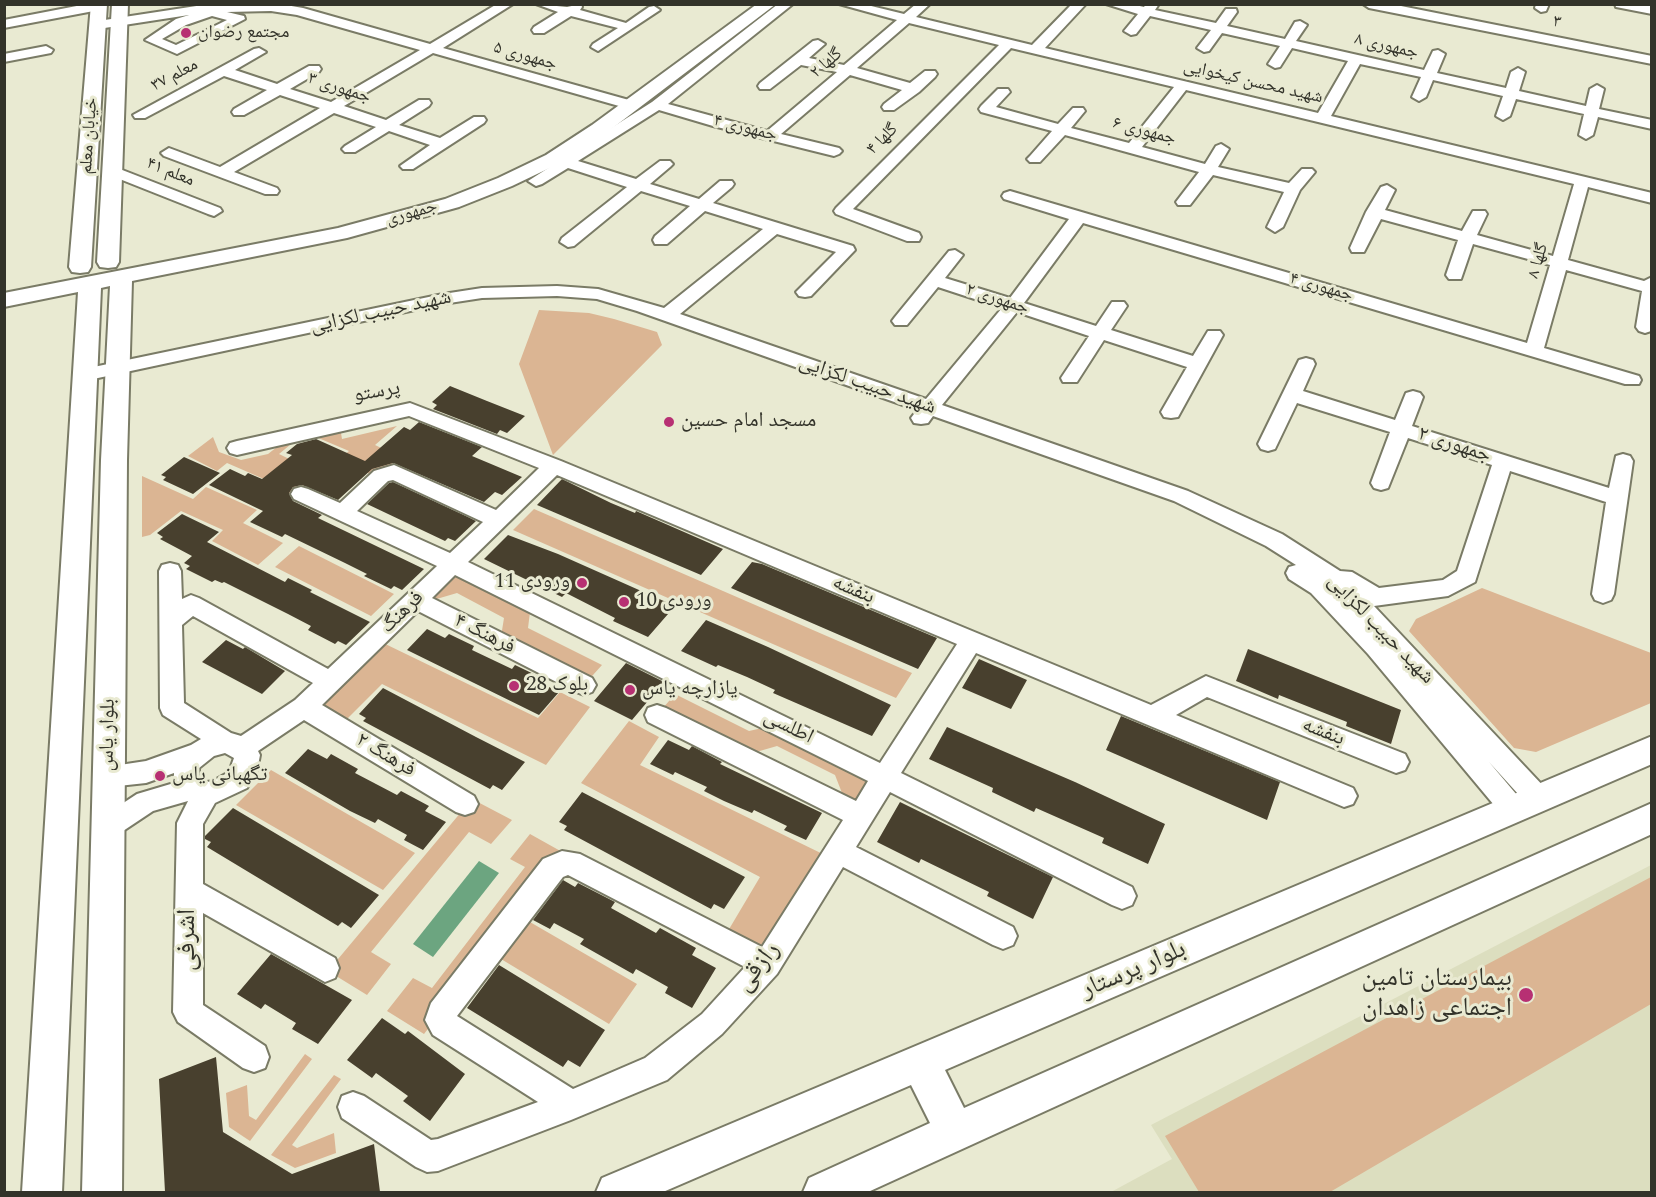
<!DOCTYPE html>
<meta charset="utf-8">
<style>
body{margin:0}
#map{position:relative;width:1656px;height:1197px;overflow:hidden;background:#e9ead2;font-family:Spectral,serif}
canvas{display:block}
.frame{position:absolute;inset:0;border:6px solid #33332a;pointer-events:none}
</style>
<div id="map">
<canvas width="1656" height="1197"></canvas>
<div class="frame"></div>
</div>
<script>
const c = document.querySelector('canvas').getContext('2d');
c.lineJoin = 'round';
function fill(path, color) { c.fillStyle = color; c.fill(path, 'evenodd'); }
const poly = rows => new Path2D(rows.map(r => 'M' + r).join(''));
function strokePath(path, color, width, dash) { c.strokeStyle = color; c.lineWidth = width; c.lineCap = dash ? 'butt' : 'round'; c.setLineDash(dash || []); c.stroke(path); }
function label(font, color, halo, rows, align = 'center') {
  c.font = font + ' Spectral,"Noto Naskh Arabic",serif'; c.lineWidth = 6; c.setLineDash([]); c.textBaseline = 'middle'; c.strokeStyle = halo; c.fillStyle = color; for (const [text, x, y, turn = 0] of rows) {
    c.save(); c.translate(x, y); c.rotate((+turn || 0) * Math.PI / 180); c.textAlign = isNaN(turn) ? turn : align; if (halo) c.strokeText(text, 0, 0); c.fillText(text, 0, 0); c.restore();
  }
}
const built = poly([
 [1651,865,1651,1192,1111,1192,1172,1159,1151,1125]
]);
const green = poly([
 [539,310,589,313,614,319,657,332,662,345,553,455,519,364],
 [397,426,375,445,400,457,377,477,338,460,349,451,309,434,340,427,342,439],
 [302,435,279,454,318,473,284,502,287,489,227,463,217,471,188,456,213,437,219,452,241,460,268,454,286,440],
 [142,476,193,499,206,487,257,510,243,523,283,543,258,565,212,541,223,530,181,511,150,535,142,537],
 [534,509,912,673,896,698,513,530],
 [299,546,394,594,371,616,275,567],
 [453,564,531,604,528,628,602,665,584,685,500,643,504,618,457,593,423,603],
 [1482,588,1651,653,1651,703,1536,752,1514,748,1409,631,1416,619],
 [375,639,538,718,560,692,590,707,546,765,382,684,338,728,304,707],
 [675,694,749,731,780,724,885,776,849,811,835,775,777,746,739,757,657,715],
 [629,721,659,737,640,765,833,859,767,964,722,941,760,877,581,783],
 [271,770,415,853,383,890,236,805],
 [472,799,512,820,491,844,469,832,371,952,391,964,367,995,328,971],
 [530,834,564,853,424,1034,387,1011,413,978,432,988,525,867,510,859],
 [1651,877,1651,1004,1330,1192,1199,1192,1165,1136],
 [523,918,637,984,609,1024,496,956],
 [305,1054,312,1059,250,1141,229,1127,226,1093,247,1085,249,1116,256,1120],
 [334,1075,341,1079,292,1145,297,1148,334,1133,336,1153,295,1168,271,1155]
]);
const water = poly([
 [479,861,499,873,433,957,413,944]
]);
const building = poly([
 [450,386,487,401,525,416,507,433,500,430,497,434,433,409,437,405,432,402],
 [419,422,482,447,472,456,522,477,502,495,495,492,484,502,393,463,372,469,338,500,302,485,293,487,289,493,293,501,322,515,318,518,424,569,402,590,394,586,391,589,364,576,367,574,345,563,285,534,282,537,250,522,263,511,209,485,230,469,245,476,248,473,262,479,292,455,286,453,297,444,316,439,365,461,404,427,410,430],
 [184,457,220,473,193,494,163,480,166,477,161,475],
 [562,479,611,503,635,513,636,511,723,549,701,575,537,505],
 [393,482,468,517,476,521,455,541,448,538,445,541,367,504,389,483],
 [182,514,219,532,207,542,285,582,288,578,312,590,310,592,370,622,346,645,338,641,335,644,308,630,311,626,288,614,224,582,222,583,215,580,212,582,186,569,190,566,184,563,192,556,160,539,163,537,157,533],
 [508,535,558,554,675,606,648,637,613,621,615,618,566,593,562,597,484,559],
 [752,562,762,564,937,638,918,669,731,588],
 [706,620,768,647,891,705,872,736,773,693,775,690,747,677,718,665,716,667,681,651],
 [427,629,445,638,449,634,474,646,472,650,512,669,515,665,542,678,539,682,559,692,539,715,407,650],
 [226,640,243,649,245,647,285,671,262,694,202,662],
 [1248,649,1401,710,1391,744,1346,726,1347,722,1279,695,1278,699,1236,681],
 [979,659,1027,680,1011,709,962,688],
 [626,663,664,682,632,720,594,701],
 [383,688,476,737,525,762,502,790,493,785,490,789,363,721,366,718,359,714],
 [1121,716,1280,782,1267,820,1106,750],
 [947,727,1075,782,1165,824,1148,864,1102,843,1104,838,1036,808,1034,812,992,792,993,788,929,759],
 [668,740,689,750,692,746,722,762,720,764,822,813,806,840,784,830,787,826,754,810,752,813,724,801,704,791,707,787,675,772,673,775,650,764],
 [308,749,327,759,331,754,358,769,355,773,397,795,401,791,429,806,425,811,446,822,423,850,404,840,407,835,378,819,375,823,350,811,285,773],
 [582,792,745,877,724,909,714,904,711,909,564,830,567,826,559,822],
 [900,802,1053,877,1033,919,987,896,989,892,921,859,919,863,877,842],
 [233,808,280,836,379,895,351,928,342,922,338,926,207,847,211,842,205,839,205,836],
 [563,880,575,887,578,883,615,902,611,908,656,933,660,928,696,948,692,955,716,968,692,1008,665,993,668,987,636,969,633,974,580,944,584,939,554,923,550,929,533,920],
 [271,954,352,1000,318,1044,292,1029,296,1023,265,1004,261,1009,237,994],
 [499,965,605,1030,580,1067,568,1060,563,1067,467,1008],
 [382,1018,405,1034,408,1031,465,1074,430,1121,403,1101,408,1096,376,1073,372,1078,347,1060],
 [216,1057,223,1132,292,1174,374,1144,380,1192,165,1192,159,1079]
]);
const minor = poly([
 [87,4,105,6,99,10,4,28,4,20,87,4],
 [280,4,303,8,430,44,497,4,513,4,443,48,636,102,638,105,636,108,626,108,433,53,344,106,386,120,419,100,429,100,431,103,429,106,399,125,440,138,474,117,484,117,486,120,484,123,413,169,403,169,400,166,430,145,389,131,355,152,345,152,342,149,345,146,376,127,334,113,234,172,277,188,279,191,277,194,265,194,164,156,161,153,169,148,220,167,320,108,280,95,244,115,234,115,232,112,234,109,267,90,224,76,145,118,135,118,133,115,254,49,259,48,266,52,235,70,277,84,309,66,319,66,321,69,319,72,290,89,331,102,420,50,297,15,271,11,227,12,244,16,245,19,177,54,145,40,176,19,189,15,98,29,91,25,98,21,203,5,280,4],
 [212,16,227,20,176,45,162,39,186,25,212,16],
 [536,4,567,7,581,4,582,7,580,10,626,23,649,7,654,6,660,10,598,51,591,47,593,44,618,28,571,16,544,33,534,33,532,30,534,27,558,12,536,4],
 [778,4,793,4,668,104,767,131,837,72,801,65,770,89,760,89,758,86,760,83,813,41,818,40,825,44,809,58,844,65,897,20,839,4,863,4,904,14,916,4,930,4,916,17,1032,45,1072,4,1086,4,1045,48,1318,113,1348,61,1292,48,1280,67,1275,68,1268,64,1280,46,1222,33,1209,51,1204,52,1197,48,1211,30,1150,16,1136,34,1131,35,1124,31,1138,14,1106,4,1131,4,1144,7,1146,4,1159,4,1155,10,1216,23,1226,9,1236,9,1237,12,1227,26,1285,39,1295,22,1300,21,1307,25,1296,41,1424,70,1433,51,1438,50,1445,54,1437,73,1506,88,1511,72,1518,68,1525,72,1519,91,1586,106,1590,89,1597,85,1604,89,1599,109,1652,120,1652,129,1598,117,1593,135,1586,139,1579,135,1584,114,1516,99,1510,116,1503,120,1496,116,1503,96,1433,80,1426,97,1419,101,1412,97,1421,77,1360,64,1331,116,1652,193,1652,203,1588,187,1568,260,1644,281,1652,277,1651,331,1645,333,1639,331,1636,327,1642,291,1566,270,1544,348,1639,376,1641,380,1639,384,1625,384,1083,223,1024,303,1096,326,1112,302,1124,302,1127,306,1111,330,1193,356,1208,331,1220,331,1223,335,1178,417,1171,418,1164,417,1161,412,1187,367,1104,340,1077,382,1063,382,1061,378,1089,336,1017,312,942,405,1188,491,1282,534,1340,571,1352,572,1379,588,1443,580,1457,571,1492,465,1408,438,1388,488,1381,490,1374,488,1371,483,1390,432,1297,403,1275,449,1268,451,1261,449,1258,444,1299,360,1306,358,1313,360,1315,364,1303,391,1395,420,1406,393,1413,391,1420,393,1423,397,1412,426,1609,488,1616,456,1623,454,1630,456,1633,461,1614,594,1611,600,1603,603,1595,600,1592,594,1606,502,1510,471,1475,582,1448,596,1374,606,1547,790,1551,798,1547,806,1538,809,1529,806,1489,762,1522,801,1526,809,1522,817,1513,820,1504,817,1368,654,1311,593,1289,579,1286,573,1289,567,1296,565,1266,546,1174,501,933,416,928,423,921,424,914,423,911,418,917,410,637,311,597,299,557,296,482,298,443,304,84,381,77,379,75,375,77,371,84,369,443,294,482,288,557,286,598,289,664,308,763,229,705,211,667,244,655,244,653,240,655,236,690,206,641,191,574,246,568,247,560,242,562,238,627,187,568,168,542,184,536,186,528,181,652,102,778,4],
 [909,23,999,45,836,208,834,211,836,214,907,241,919,241,921,237,919,233,853,209,1011,48,1174,87,1129,143,1071,128,1085,111,1083,108,1073,108,1058,124,996,107,1010,92,1008,89,998,89,981,106,979,109,981,112,1052,131,1030,156,1027,159,1030,162,1040,162,1065,135,1199,172,1176,202,1178,205,1190,205,1213,175,1284,192,1267,227,1275,232,1283,227,1300,190,1315,172,1312,169,1302,169,1289,183,1218,167,1229,149,1221,144,1216,146,1205,164,1142,147,1186,90,1574,184,1553,256,1477,235,1487,214,1485,211,1473,211,1462,231,1385,210,1395,190,1387,185,1381,187,1366,212,1350,248,1352,252,1364,252,1381,219,1458,240,1446,275,1449,279,1461,279,1473,244,1550,265,1527,343,1010,191,1004,193,1002,196,1004,199,1069,219,1010,298,945,278,963,255,955,250,949,251,895,317,892,321,895,325,907,325,938,287,1002,308,926,399,680,314,777,234,836,252,796,292,799,296,805,297,811,296,855,250,853,246,713,203,732,187,734,184,732,181,720,181,699,199,650,184,670,167,673,164,670,161,660,161,636,179,578,161,659,110,713,126,834,156,839,154,842,151,839,148,781,134,850,75,902,90,884,104,882,107,884,110,894,110,919,92,935,77,937,74,935,71,925,71,910,83,857,68,909,23],
 [1363,4,1391,4,1652,56,1652,64,1369,8,1363,4],
 [1536,4,1549,4,1546,11,1541,12,1535,8,1536,4],
 [1615,4,1652,6,1652,14,1616,7,1615,4],
 [46,46,53,50,51,53,4,62,4,54,46,46],
 [112,166,220,208,222,211,214,216,208,214,107,174,104,171,112,166],
 [410,403,561,461,1151,705,1206,676,1405,754,1409,762,1405,770,1396,773,1207,697,1176,715,1353,788,1357,796,1353,804,1344,807,976,653,901,773,1132,887,1136,896,1132,905,1122,909,1112,905,890,792,856,847,1013,927,1017,936,1013,945,1003,949,993,945,843,867,777,974,722,1034,667,1080,571,1120,438,1171,427,1172,416,1167,342,1118,338,1107,342,1096,353,1092,364,1096,431,1140,438,1139,538,1102,433,1035,425,1020,431,1003,543,859,562,851,580,854,762,947,843,820,648,722,645,715,648,708,657,705,666,708,856,801,868,781,455,575,432,598,592,678,596,685,592,692,584,695,576,692,418,611,322,705,474,796,478,804,474,812,465,815,456,812,304,720,258,751,260,755,257,771,247,788,215,803,203,824,203,884,335,958,339,968,335,978,325,982,203,913,203,1005,265,1046,269,1057,265,1068,254,1072,243,1068,178,1022,173,1012,177,823,188,801,153,811,117,835,108,839,99,835,95,827,99,819,137,794,174,783,174,773,146,783,109,787,100,784,96,776,100,768,146,761,191,745,201,739,163,715,160,708,159,571,162,565,170,563,178,565,181,571,182,599,191,595,199,598,328,669,437,566,294,499,291,494,294,489,301,487,308,489,340,503,374,471,394,465,496,510,539,468,409,416,237,455,230,453,227,448,230,443,237,441,410,403],
 [557,475,957,644,880,763,468,562,557,475],
 [393,480,483,522,450,553,357,511,388,481,393,480],
 [193,616,313,683,295,700,241,736,231,733,184,703,182,625,193,616],
 [225,753,234,758,229,772,213,781,207,782,199,779,199,768,214,756,225,753],
 [568,875,745,967,702,1014,645,1058,573,1089,457,1016,563,877,568,875]
]);
const major = poly([
 [91,4,107,4,91,267,88,272,80,273,72,272,69,267,91,4],
 [112,4,128,4,119,262,116,267,108,268,100,267,97,262,112,4],
 [757,4,776,4,606,133,560,163,512,186,459,207,347,238,132,281,127,460,122,1192,82,1192,101,460,110,286,101,288,62,1192,22,1192,78,292,4,307,4,293,338,228,445,199,498,178,546,155,592,125,757,4],
 [1652,736,1652,764,945,1070,964,1108,1652,803,1652,834,868,1192,803,1192,809,1178,930,1123,911,1085,663,1192,596,1192,602,1178,1652,736]
]);
const markers = [
 [186,33,6,"#b73073"],
 [669,422,6,"#b73073"],
 [582,583,6,"#b73073"],
 [624,602,6,"#b73073"],
 [514,686,6,"#b73073"],
 [630,690,6,"#b73073"],
 [160,776,6,"#b73073"],
 [1526,995,8,"#b73073"]
];
const farStreetnames = [
 ["۳",1557,23,11],
 ["جمهوری ۸",1386,47,13],
 ["جمهوری ۵",525,57,16],
 ["گلها ۲",827,64,-41],
 ["معلم ۳۷",175,76,-28],
 ["شهید محسن کیخوایی",1253,83,13],
 ["جمهوری ۳",339,89,18],
 ["جمهوری ۴",745,129,14],
 ["جمهوری ۶",1144,132,15],
 ["خیابان معلم",90,136,-86],
 ["گلها ۴",883,140,-45],
 ["معلم ۴۱",170,173,22],
 ["جمهوری",412,214,-16],
 ["گلها ۸",1539,261,-74],
 ["جمهوری ۴",1321,288,16],
 ["جمهوری ۲",997,300,18]
];
const farPoinames = [
 ["مجتمع رضوان",198,33]
];
const streetNames = [
 ["شهید حبیب لکزایی",381,313,-12],
 ["شهید حبیب لکزایی",867,386,19],
 ["پرستو",377,393,-10],
 ["جمهوری ۲",1454,446,18],
 ["بنفشه",853,591,23],
 ["فرهنگ",403,613,-44],
 ["شهید حبیب لکزایی",1380,630,46],
 ["فرهنگ ۴",484,635,27],
 ["اطلسی",788,728,26],
 ["بنفشه",1323,733,22],
 ["بلوار یاس",109,735,-89],
 ["فرهنگ ۲",385,756,31]
];
const poiNames = [
 ["مسجد امام حسین",681,422],
 ["ورودی 11",570,583,"right"],
 ["ورودی 10",636,602],
 ["بلوک 28",526,686],
 ["یازارچه یاس",642,690],
 ["تگهبانی یاس",172,776]
];
const nearStreetnames = [
 ["اشرفی",189,940,-90],
 ["رازقی",759,968,-52],
 ["بلوار پرستار",1134,971,-23]
];
const nearPoinames = [
 ["بیمارستان تامین",1512,980],
 ["اجتماعی زاهدان",1512,1010]
];
fill(built, '#dcdebf');
fill(green, '#dbb593');
fill(water, '#6ca580');
fill(building, '#48402e');
strokePath(minor, '#7a7b66', 4);
strokePath(major, '#7a7b66', 4);
fill(minor, '#fff');
fill(major, '#fff');
for (const [x, y, r, color] of markers) { const dot = new Path2D(); dot.arc(x, y, r, 0, 2 * Math.PI); c.fillStyle = color; c.fill(dot); strokePath(dot, '#e9ead2', 2); }
label('18px', '#33332a', '#e9ead2', farStreetnames);
label('18px', '#33332a', '#e9ead2', farPoinames, 'left');
label('21px', '#33332a', '#e9ead2', streetNames);
label('21px', '#33332a', '#e9ead2', poiNames, 'left');
label('26px', '#33332a', '#e9ead2', nearStreetnames);
label('26px', '#33332a', '#e9ead2', nearPoinames, 'right');
</script>
